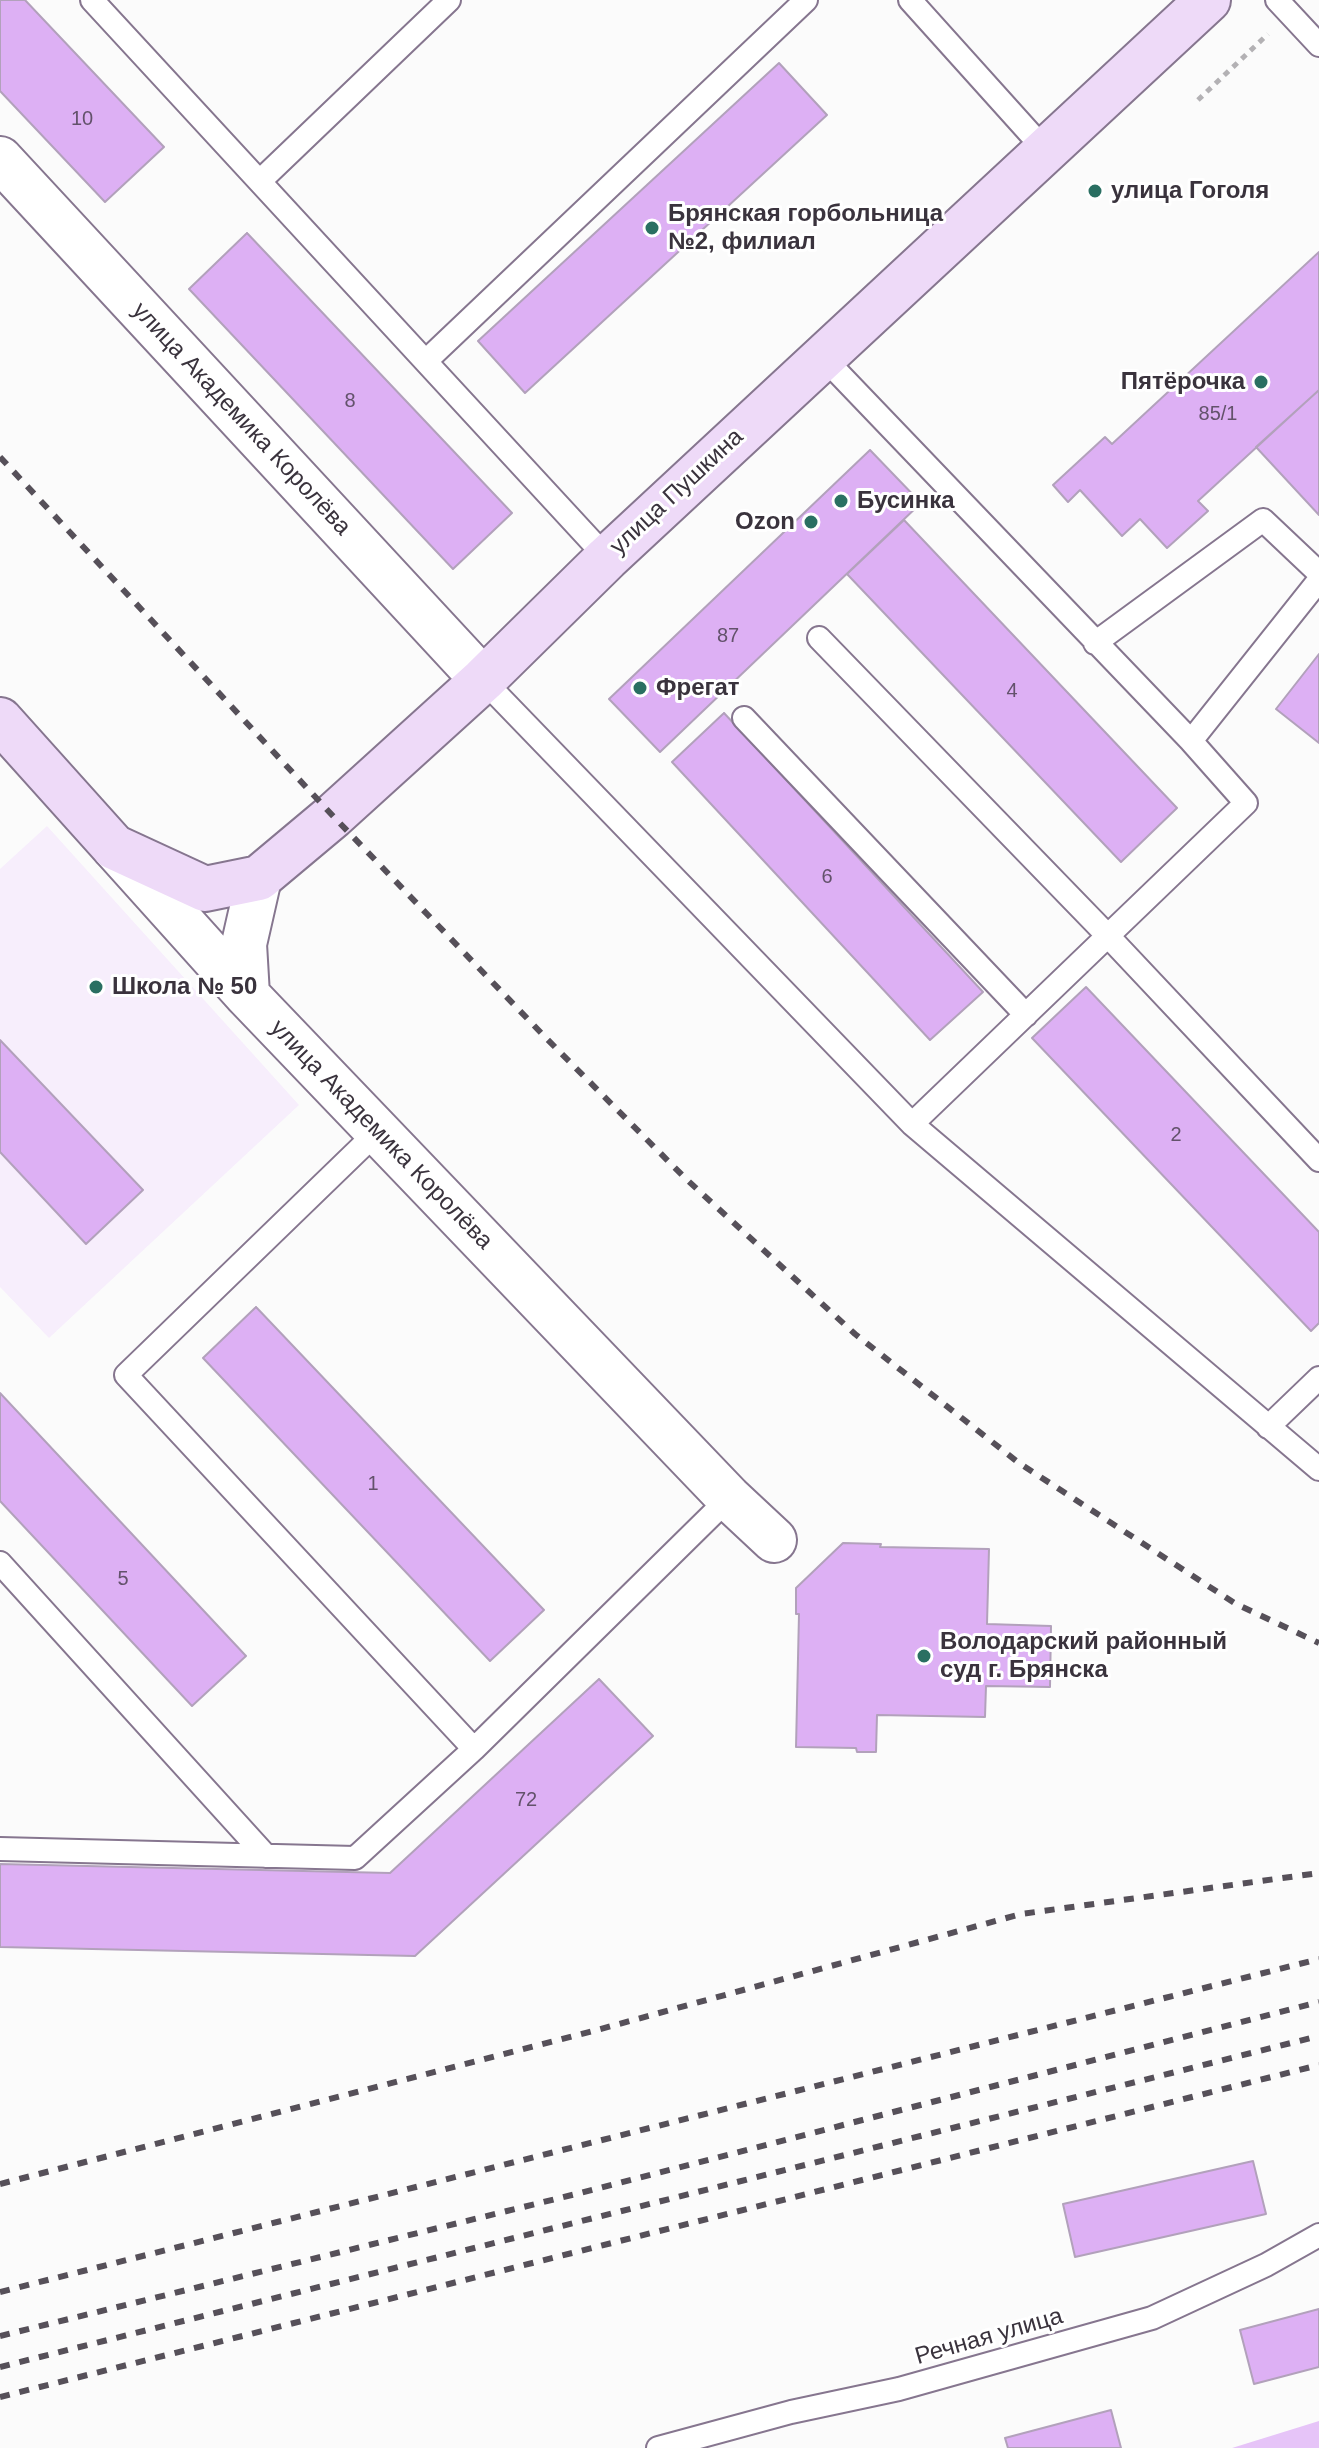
<!DOCTYPE html>
<meta charset="utf-8">
<style>
body{margin:0}
canvas{display:block;background:#fbfbfb}
</style>
<canvas width="1319" height="2448"></canvas>
<script>
const c = document.querySelector('canvas').getContext('2d');
c.lineJoin = 'round';
function fill(path, color) { c.fillStyle = color; c.fill(path, 'evenodd'); }
const poly = rows => new Path2D(rows.map(r => 'M' + r).join(''));
function strokePath(path, color, width, dash) { c.strokeStyle = color; c.lineWidth = width; c.lineCap = dash ? 'butt' : 'round'; c.setLineDash(dash || []); c.stroke(path); }
function label(font, color, halo, rows, align = 'center') {
  c.font = font + ' Helvetica,sans-serif'; c.lineWidth = 6; c.setLineDash([]); c.textBaseline = 'middle'; c.strokeStyle = halo; c.fillStyle = color; for (const [text, x, y, turn = 0] of rows) {
    c.save(); c.translate(x, y); c.rotate((+turn || 0) * Math.PI / 180); c.textAlign = isNaN(turn) ? turn : align; if (halo) c.strokeText(text, 0, 0); c.fillText(text, 0, 0); c.restore();
  }
}
const built = poly([
 [47,826,299,1105,49,1338,0,1287,0,869]
]);
const green = poly([
 [1319,2421,1319,2448,1232,2448]
]);
const building = poly([
 [0,0,25,0,164,147,105,202,0,91,0,0],
 [779,63,827,115,525,393,478,341,779,63],
 [247,233,512,513,453,569,189,289,247,233],
 [1319,252,1319,390,1198,501,1208,511,1167,548,1140,519,1122,536,1080,490,1068,502,1053,485,1105,437,1112,444,1319,252],
 [1318,391,1319,392,1319,515,1256,447,1318,391],
 [870,450,921,503,660,752,609,699,870,450],
 [904,520,1177,808,1121,862,847,574,904,520],
 [1319,654,1319,743,1276,709,1319,654],
 [724,713,983,992,930,1040,672,762,724,713],
 [1086,987,1319,1232,1319,1323,1311,1331,1032,1038,1086,987],
 [0,1040,143,1190,86,1244,0,1152,0,1040],
 [256,1307,544,1610,490,1661,203,1358,256,1307],
 [0,1393,246,1656,192,1706,0,1501,0,1393],
 [843,1543,881,1544,880,1547,989,1549,987,1624,1051,1626,1050,1687,986,1686,985,1717,877,1715,876,1752,857,1752,856,1748,796,1747,799,1614,796,1614,796,1588,843,1543],
 [599,1679,653,1736,415,1956,0,1947,0,1864,390,1873,599,1679],
 [1253,2161,1266,2214,1075,2257,1063,2204,1253,2161],
 [1319,2309,1319,2367,1254,2384,1240,2330,1319,2309],
 [1111,2410,1121,2448,1008,2448,1005,2438,1111,2410]
]);
const path = poly([
 [1198,100,1268,34]
]);
const service = poly([
 [92,0,607,558],
 [910,0,1045,150],
 [1277,0,1319,45],
 [260,181,449,0],
 [823,357,1191,741,1246,803,912,1124],
 [427,360,806,0],
 [819,638,1108,936,1319,1160],
 [1095,643,1263,520,1319,573],
 [483,680,912,1124,1319,1469],
 [744,718,1026,1015],
 [1191,741,1319,580],
 [378,1131,126,1375,474,1749],
 [1268,1427,1319,1378],
 [0,1563,266,1856],
 [0,1849,355,1858,474,1749,729,1498],
 [658,2448,791,2412,899,2389,1152,2318,1266,2265,1319,2235]
]);
const minor = poly([
 [0,159,483,680],
 [114,847,247,995,729,1498,774,1540],
 [247,995,244,944,259,878]
]);
const secondary = poly([
 [0,720,114,847,205,889,259,878,333,816,483,680,607,558,1208,0]
]);
const rail = poly([
 [0,457,333,816,546,1038,685,1178,855,1334,1019,1463,1236,1604,1319,1643],
 [0,2184,597,2030,1021,1914,1319,1873],
 [0,2292,1319,1959],
 [0,2336,580,2193,1319,2002],
 [0,2367,1319,2036],
 [0,2397,1319,2065]
]);
const markers = [
 [1095,191,8,"#2a6f62"],
 [652,228,8,"#2a6f62"],
 [1261,382,8,"#2a6f62"],
 [841,501,8,"#2a6f62"],
 [811,522,8,"#2a6f62"],
 [640,688,8,"#2a6f62"],
 [96,987,8,"#2a6f62"],
 [924,1656,8,"#2a6f62"]
];
const numberNames = [
 ["10",82,119],
 ["8",350,401],
 ["85/1",1218,414],
 ["87",728,636],
 ["4",1012,691],
 ["6",827,877],
 ["2",1176,1135],
 ["1",373,1484],
 ["5",123,1579],
 ["72",526,1800]
];
const poiNames = [
 ["улица Гоголя",1111,191],
 ["Брянская горбольница",668,214],
 ["№2, филиал",668,242],
 ["Пятёрочка",1245,382,"right"],
 ["Бусинка",857,501],
 ["Ozon",795,522,"right"],
 ["Фрегат",656,688],
 ["Школа № 50",112,987],
 ["Володарский районный",940,1642],
 ["суд г. Брянска",940,1670]
];
const streetNames = [
 ["улица Академика Королёва",241,419,47],
 ["улица Пушкина",677,492,-43],
 ["улица Академика Королёва",381,1135,46],
 ["Речная улица",989,2337,-16]
];
fill(built, '#f7eefc');
fill(green, '#e6c4f8');
fill(building, '#ddb0f4');
strokePath(building, '#b2a1bb', 2);
strokePath(service, '#86768f', 26);
strokePath(minor, '#86768f', 48);
strokePath(secondary, '#86768f', 48);
strokePath(path, '#b3b1b4', 5, [6, 6]);
strokePath(service, '#fff', 22);
strokePath(minor, '#fff', 44);
strokePath(secondary, '#eedaf8', 44);
strokePath(rail, '#565059', 6, [10, 10]);
for (const [x, y, r, color] of markers) { const dot = new Path2D(); dot.arc(x, y, r, 0, 2 * Math.PI); c.fillStyle = color; c.fill(dot); strokePath(dot, '#fff', 3); }
label('20px', '#63526b', null, numberNames);
label('bold 24px', '#3a333d', '#fff', poiNames, 'left');
label('24px', '#3a333d', '#fff', streetNames);
</script>
